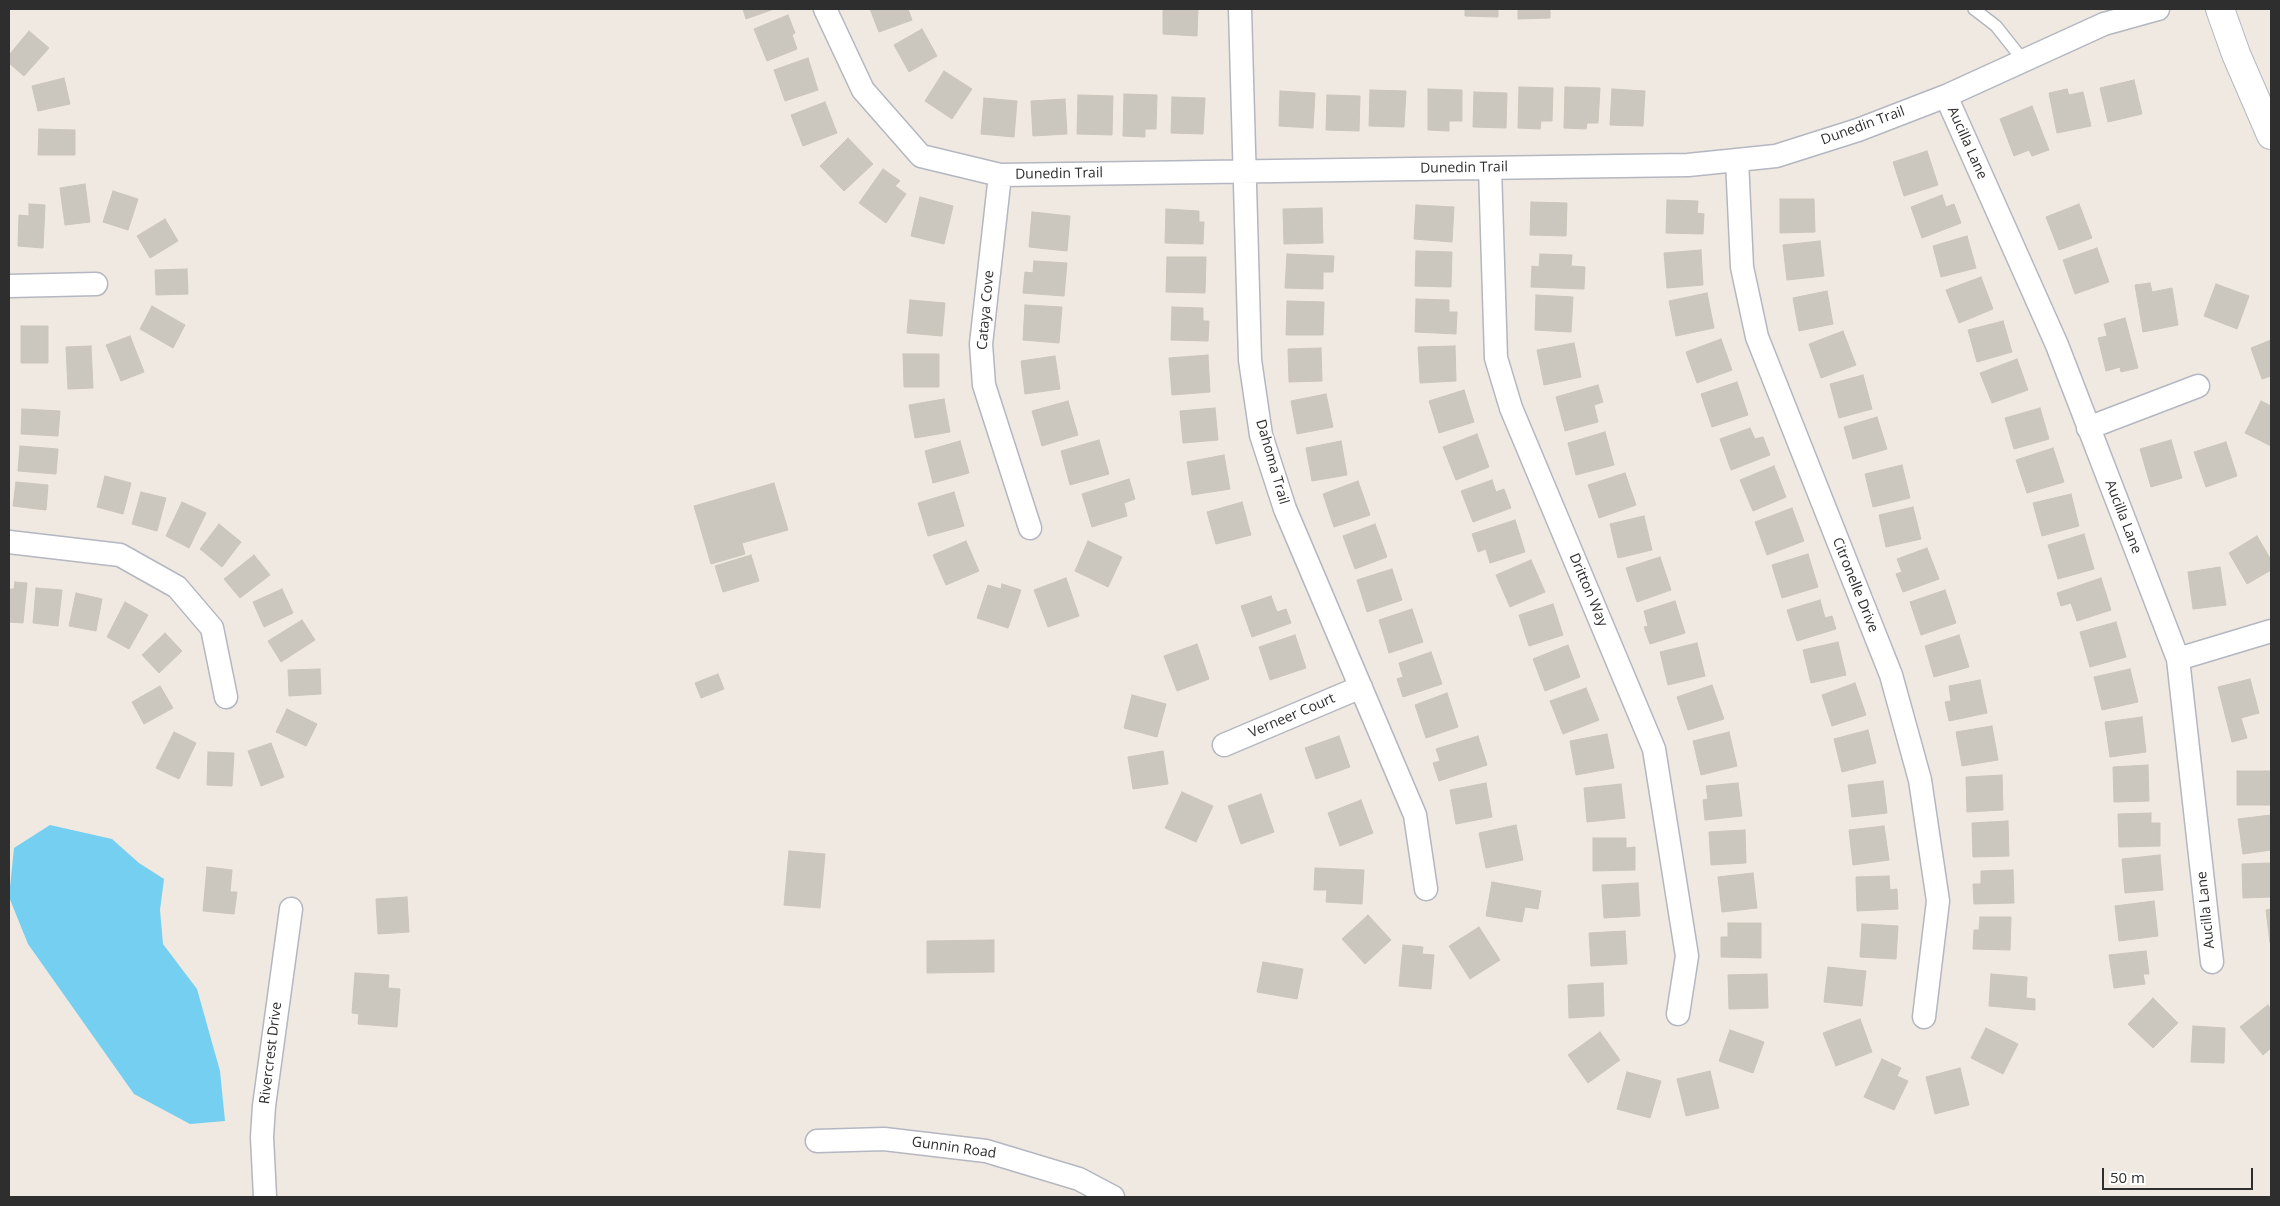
<!DOCTYPE html>
<style>
body{margin:0}
#map{position:relative;width:2280px;height:1206px;overflow:hidden;background:#efe9e1;font-family:"Open Sans",sans-serif}
canvas{display:block}
.frame{position:absolute;inset:0;border:10px solid #2e2e2e;pointer-events:none}
.scale{position:absolute;left:2102px;top:1168px;width:151px;height:22px;box-sizing:border-box;border:2px solid #2e2e2e;border-top:0;padding-left:6px;font-size:15px;line-height:18px;white-space:nowrap;color:#2e2e2e;-webkit-text-stroke:4px #fff;paint-order:stroke}
</style>
<div id="map">
<canvas width="2280" height="1206"></canvas>
<div class="frame"></div>
<div class="scale">50 m</div>
</div>
<script>
const c = document.querySelector('canvas').getContext('2d');
c.lineJoin = 'round';
function fill(path, color) { c.fillStyle = color; c.fill(path, 'evenodd'); }
const poly = rows => new Path2D(rows.map(r => 'M' + r).join(''));
function strokePath(path, color, width, dash) { c.strokeStyle = color; c.lineWidth = width; c.lineCap = dash ? 'butt' : 'round'; c.setLineDash(dash || []); c.stroke(path); }
function label(font, color, halo, rows, align = 'center') {
  c.font = font + ' "Open Sans",sans-serif'; c.lineWidth = 4; c.setLineDash([]); c.textBaseline = 'middle'; c.strokeStyle = halo; c.fillStyle = color; for (const [text, x, y, turn = 0] of rows) {
    c.save(); c.translate(x, y); c.rotate((+turn || 0) * Math.PI / 180); c.textAlign = isNaN(turn) ? turn : align; if (halo) c.strokeText(text, 0, 0); c.fillText(text, 0, 0); c.restore();
  }
}
const water = poly([
 [50,825,112,839,139,863,164,879,160,910,163,944,197,989,220,1071,225,1121,190,1124,134,1094,28,944,9,897,14,848]
]);
const building = poly([
 [743,9,774,9,746,19,743,9],
 [870,9,908,9,912,20,879,32,870,9],
 [1163,9,1198,9,1197,36,1163,34,1163,9],
 [1465,9,1498,9,1498,17,1465,16,1465,9],
 [1518,9,1550,9,1550,18,1518,19,1518,9],
 [788,15,795,33,792,35,797,49,767,61,754,29,788,15],
 [922,29,937,56,909,72,894,45,922,29],
 [29,31,49,48,24,76,9,63,9,55,29,31],
 [808,58,818,90,785,101,774,70,808,58],
 [944,71,972,89,952,119,925,101,944,71],
 [64,78,70,104,38,111,32,86,64,78],
 [2134,80,2142,114,2108,122,2100,88,2134,80],
 [1519,87,1553,88,1552,121,1541,121,1540,129,1518,128,1519,87],
 [1565,87,1600,88,1598,123,1587,123,1586,129,1564,128,1565,87],
 [1428,89,1462,90,1462,121,1449,121,1449,131,1428,130,1428,89],
 [1612,89,1645,91,1643,126,1610,125,1612,89],
 [2067,89,2069,95,2083,92,2091,126,2057,133,2049,93,2067,89],
 [1370,90,1406,91,1404,127,1369,126,1370,90],
 [1280,91,1315,93,1313,128,1279,126,1280,91],
 [1474,92,1507,93,1506,128,1473,127,1474,92],
 [1124,94,1157,95,1156,129,1145,129,1145,137,1123,136,1124,94],
 [1078,95,1113,96,1112,135,1077,134,1078,95],
 [1327,95,1360,96,1359,131,1326,130,1327,95],
 [1172,97,1205,98,1203,134,1171,133,1172,97],
 [984,98,1017,101,1014,137,981,134,984,98],
 [1065,99,1067,134,1033,136,1031,101,1065,99],
 [825,102,837,133,803,146,791,115,825,102],
 [2032,106,2049,150,2032,156,2029,150,2014,156,2000,119,2032,106],
 [39,129,75,130,75,155,38,155,39,129],
 [848,138,873,164,844,191,820,166,848,138],
 [1927,151,1938,185,1904,196,1893,162,1927,151],
 [883,169,900,181,895,186,906,194,886,223,859,203,883,169],
 [85,184,90,222,65,225,60,188,85,184],
 [113,191,138,199,128,230,103,222,113,191],
 [1942,195,1946,207,1954,204,1961,223,1922,238,1911,207,1942,195],
 [920,197,953,206,944,244,911,236,920,197],
 [1780,199,1814,199,1815,232,1780,233,1780,199],
 [1667,200,1698,201,1697,213,1704,214,1703,234,1666,233,1667,200],
 [1531,202,1567,203,1566,236,1530,235,1531,202],
 [29,204,45,205,43,248,18,246,19,215,29,216,29,204],
 [2079,204,2092,238,2059,250,2046,217,2079,204],
 [1416,205,1454,207,1452,242,1414,239,1416,205],
 [1322,208,1323,243,1284,244,1283,209,1322,208],
 [1166,209,1199,211,1199,222,1204,222,1203,244,1165,243,1166,209],
 [1032,212,1070,216,1067,251,1029,247,1032,212],
 [165,219,178,241,150,258,137,236,165,219],
 [1967,236,1976,268,1941,277,1933,246,1967,236],
 [1820,241,1824,276,1787,280,1783,245,1820,241],
 [2097,248,2109,282,2075,294,2063,260,2097,248],
 [1701,250,1703,285,1667,288,1664,253,1701,250],
 [1416,251,1452,252,1451,287,1415,286,1416,251],
 [1287,254,1334,256,1333,272,1323,272,1323,289,1285,288,1287,254],
 [1540,254,1572,255,1571,266,1585,267,1584,289,1531,287,1532,266,1539,267,1540,254],
 [1167,257,1206,257,1205,293,1166,292,1167,257],
 [1034,261,1067,263,1064,296,1023,293,1025,272,1033,273,1034,261],
 [187,269,188,294,156,295,155,270,187,269],
 [1981,277,1993,309,1959,323,1946,290,1981,277],
 [2150,283,2152,292,2172,288,2178,325,2143,332,2135,285,2150,283],
 [2216,284,2249,296,2237,329,2204,316,2216,284],
 [1827,291,1833,324,1799,331,1793,298,1827,291],
 [1707,293,1714,328,1676,336,1669,301,1707,293],
 [1536,295,1573,297,1571,332,1535,330,1536,295],
 [1416,299,1449,300,1449,312,1457,312,1456,334,1415,332,1416,299],
 [910,300,945,303,942,336,907,333,910,300],
 [1287,301,1324,302,1323,335,1286,335,1287,301],
 [1025,305,1062,307,1059,343,1023,340,1025,305],
 [152,306,185,325,173,348,140,329,152,306],
 [1172,307,1203,308,1203,321,1209,321,1208,341,1171,340,1172,307],
 [2125,318,2138,368,2121,372,2120,367,2106,371,2098,338,2107,336,2104,324,2125,318],
 [2003,321,2012,352,1977,362,1968,330,2003,321],
 [21,326,48,326,48,363,21,363,21,326],
 [1843,331,1856,365,1821,378,1809,344,1843,331],
 [130,336,144,372,121,381,106,345,130,336],
 [1721,339,1732,370,1697,383,1686,352,1721,339],
 [2271,340,2271,376,2262,379,2251,348,2271,340],
 [1574,343,1581,377,1544,385,1537,350,1574,343],
 [91,346,93,388,68,389,66,347,91,346],
 [1455,346,1456,381,1420,383,1418,347,1455,346],
 [1321,348,1322,381,1289,382,1288,349,1321,348],
 [903,354,939,354,939,387,904,387,903,354],
 [1208,355,1210,392,1172,395,1169,358,1208,355],
 [1055,356,1060,389,1025,394,1021,361,1055,356],
 [2017,359,2028,390,1992,403,1980,373,2017,359],
 [1863,375,1872,409,1839,418,1830,384,1863,375],
 [1737,382,1748,415,1712,427,1701,394,1737,382],
 [1598,385,1603,402,1594,405,1598,422,1565,431,1556,397,1598,385],
 [1464,390,1474,422,1439,433,1429,401,1464,390],
 [1326,394,1333,427,1297,434,1291,401,1326,394],
 [944,399,950,432,915,438,909,405,944,399],
 [1068,401,1078,435,1042,446,1032,411,1068,401],
 [2261,401,2271,406,2271,446,2245,433,2261,401],
 [1215,408,1218,440,1183,443,1180,411,1215,408],
 [2040,408,2049,439,2014,449,2005,418,2040,408],
 [22,409,60,411,58,436,21,434,22,409],
 [1877,417,1887,449,1853,459,1844,427,1877,417],
 [1750,428,1755,439,1763,437,1770,455,1731,470,1720,439,1750,428],
 [1605,432,1614,465,1576,475,1568,443,1605,432],
 [1477,434,1489,467,1456,480,1443,447,1477,434],
 [1099,440,1109,474,1070,485,1061,451,1099,440],
 [2171,440,2182,478,2151,487,2140,449,2171,440],
 [960,441,969,473,933,483,925,451,960,441],
 [1341,441,1347,475,1312,481,1306,448,1341,441],
 [2226,442,2237,476,2206,487,2194,452,2226,442],
 [20,446,58,449,56,474,18,471,20,446],
 [2053,448,2064,482,2027,493,2016,460,2053,448],
 [1224,455,1230,489,1192,495,1187,462,1224,455],
 [1902,465,1910,498,1873,507,1865,474,1902,465],
 [1774,466,1786,497,1753,511,1740,480,1774,466],
 [1625,473,1636,505,1599,518,1588,485,1625,473],
 [105,476,131,483,123,514,97,507,105,476],
 [1129,479,1135,499,1124,503,1127,516,1092,527,1082,494,1129,479],
 [1492,480,1496,492,1504,489,1511,508,1473,522,1461,491,1492,480],
 [1358,481,1370,515,1334,527,1323,494,1358,481],
 [16,482,48,485,46,510,13,506,16,482],
 [774,483,788,530,742,543,745,554,711,564,694,506,774,483],
 [141,492,166,498,157,531,132,524,141,492],
 [954,492,964,526,928,536,918,503,954,492],
 [2071,494,2079,526,2042,536,2033,503,2071,494],
 [182,502,206,513,189,548,166,536,182,502],
 [1242,502,1251,535,1216,544,1207,512,1242,502],
 [1913,507,1921,539,1886,547,1879,515,1913,507],
 [1792,508,1804,541,1767,555,1755,522,1792,508],
 [1644,516,1652,550,1618,558,1610,524,1644,516],
 [1515,520,1525,552,1490,563,1486,549,1478,552,1472,534,1515,520],
 [219,524,241,542,222,567,200,549,219,524],
 [1375,524,1387,557,1355,569,1343,536,1375,524],
 [2084,534,2094,569,2058,579,2048,545,2084,534],
 [2257,536,2271,560,2271,570,2247,584,2229,553,2257,536],
 [966,541,979,571,946,585,933,555,966,541],
 [1088,541,1122,557,1108,587,1075,571,1088,541],
 [1927,548,1939,579,1903,592,1896,574,1902,572,1897,559,1927,548],
 [1808,554,1818,587,1782,598,1772,565,1808,554],
 [254,555,270,575,240,598,224,579,254,555],
 [751,555,759,581,723,592,715,566,751,555],
 [1660,557,1671,590,1637,602,1626,568,1660,557],
 [1531,560,1545,592,1510,607,1496,575,1531,560],
 [2220,567,2226,605,2193,609,2188,572,2220,567],
 [1392,569,1402,600,1367,612,1357,580,1392,569],
 [1066,578,1079,616,1048,627,1034,590,1066,578],
 [2101,578,2111,610,2077,621,2071,603,2061,606,2057,593,2101,578],
 [15,582,27,583,23,623,9,622,9,589,14,589,15,582],
 [1002,584,1021,590,1008,628,977,618,988,585,1001,589,1002,584],
 [36,588,62,590,58,626,33,623,36,588],
 [282,589,293,613,264,627,253,602,282,589],
 [1945,590,1956,623,1921,635,1910,602,1945,590],
 [76,593,102,599,96,631,69,626,76,593],
 [1271,596,1277,612,1286,609,1291,623,1252,637,1241,606,1271,596],
 [1820,600,1825,618,1832,616,1836,629,1797,641,1787,610,1820,600],
 [1675,601,1685,633,1650,644,1644,627,1648,626,1644,611,1675,601],
 [125,602,148,615,129,649,107,637,125,602],
 [1553,604,1563,635,1529,646,1519,615,1553,604],
 [1412,609,1423,642,1389,653,1379,620,1412,609],
 [302,620,315,640,281,662,268,641,302,620],
 [2116,622,2126,657,2090,667,2080,632,2116,622],
 [165,633,182,651,159,673,142,655,165,633],
 [1295,635,1306,668,1270,680,1259,647,1295,635],
 [1959,635,1969,667,1934,677,1925,646,1959,635],
 [1838,642,1846,675,1811,683,1803,650,1838,642],
 [1697,643,1705,676,1668,685,1660,652,1697,643],
 [1197,644,1209,679,1177,691,1164,656,1197,644],
 [1568,645,1580,677,1545,691,1533,659,1568,645],
 [1431,652,1442,684,1403,697,1397,679,1403,677,1399,663,1431,652],
 [320,669,321,694,289,696,288,670,320,669],
 [2130,669,2138,702,2102,710,2094,677,2130,669],
 [718,674,724,689,701,698,695,683,718,674],
 [2250,679,2259,713,2241,718,2247,738,2232,742,2218,687,2250,679],
 [1980,680,1987,713,1949,721,1945,702,1951,701,1949,686,1980,680],
 [1855,683,1866,715,1832,726,1822,695,1855,683],
 [1712,685,1724,719,1688,730,1677,697,1712,685],
 [160,686,173,708,144,724,132,702,160,686],
 [1586,688,1599,720,1563,734,1550,701,1586,688],
 [1447,693,1458,727,1426,738,1415,705,1447,693],
 [1132,695,1166,704,1157,737,1124,728,1132,695],
 [287,709,317,724,306,746,276,732,287,709],
 [2142,717,2146,752,2110,757,2105,722,2142,717],
 [1992,726,1998,760,1962,766,1956,732,1992,726],
 [1868,730,1876,763,1842,772,1834,739,1868,730],
 [174,732,196,743,179,779,156,768,174,732],
 [1729,732,1737,766,1701,775,1693,741,1729,732],
 [1607,734,1614,768,1576,775,1570,741,1607,734],
 [1339,736,1350,767,1316,779,1305,748,1339,736],
 [1478,736,1487,765,1439,781,1433,763,1440,761,1436,749,1478,736],
 [271,743,284,777,261,786,248,751,271,743],
 [1163,751,1168,784,1133,789,1128,757,1163,751],
 [208,752,234,753,232,786,207,785,208,752],
 [2148,765,2149,801,2114,802,2113,767,2148,765],
 [2237,771,2271,771,2271,805,2237,805,2237,771],
 [2002,775,2003,810,1967,812,1966,777,2002,775],
 [1883,781,1887,813,1852,817,1848,785,1883,781],
 [1486,783,1492,817,1456,824,1450,790,1486,783],
 [1738,783,1742,816,1705,820,1703,800,1708,799,1706,786,1738,783],
 [1621,784,1625,818,1587,822,1584,788,1621,784],
 [1182,792,1213,806,1196,842,1165,828,1182,792],
 [1261,794,1274,832,1241,844,1228,806,1261,794],
 [1361,800,1373,833,1340,846,1328,813,1361,800],
 [2151,813,2151,823,2160,823,2160,846,2119,847,2118,814,2151,813],
 [2271,815,2271,850,2243,854,2238,819,2271,815],
 [2008,821,2009,856,1973,857,1972,823,2008,821],
 [1516,825,1523,860,1486,868,1479,833,1516,825],
 [1884,826,1889,860,1853,865,1849,830,1884,826],
 [1745,830,1746,863,1711,865,1709,832,1745,830],
 [1593,838,1626,838,1626,848,1635,847,1635,870,1593,871,1593,838],
 [789,851,825,854,820,908,784,905,789,851],
 [2160,855,2163,890,2125,893,2122,859,2160,855],
 [2271,863,2271,897,2243,898,2242,864,2271,863],
 [207,867,232,870,230,892,237,892,234,914,203,911,207,867],
 [1315,868,1364,870,1362,904,1326,902,1327,890,1314,890,1315,868],
 [2013,870,2014,903,1974,904,1973,884,1981,884,1981,871,2013,870],
 [1753,873,1757,908,1722,912,1718,877,1753,873],
 [1889,876,1890,890,1897,889,1898,909,1857,911,1856,877,1889,876],
 [1492,882,1541,891,1538,909,1525,907,1522,922,1486,916,1492,882],
 [1638,883,1640,916,1604,918,1602,885,1638,883],
 [407,897,409,932,378,934,376,899,407,897],
 [2154,901,2158,936,2119,941,2115,906,2154,901],
 [2271,909,2271,943,2270,943,2266,910,2271,909],
 [1368,915,1391,940,1365,964,1342,939,1368,915],
 [1980,917,2011,917,2010,950,1973,949,1974,930,1979,930,1980,917],
 [1728,923,1761,923,1761,958,1721,957,1721,937,1728,937,1728,923],
 [1862,924,1898,926,1896,959,1860,957,1862,924],
 [1479,927,1500,960,1470,979,1449,946,1479,927],
 [1625,931,1627,964,1591,966,1589,933,1625,931],
 [994,940,994,972,927,973,927,941,994,940],
 [1403,945,1423,947,1422,954,1434,955,1431,989,1399,986,1403,945],
 [2146,951,2149,974,2143,974,2145,984,2114,988,2109,955,2146,951],
 [1263,962,1303,969,1297,999,1257,992,1263,962],
 [1828,967,1866,971,1862,1006,1824,1002,1828,967],
 [355,973,389,975,388,988,400,989,397,1027,358,1024,359,1014,352,1013,355,973],
 [1767,974,1768,1008,1729,1009,1728,975,1767,974],
 [1991,974,2027,977,2026,998,2035,999,2035,1010,1989,1006,1991,974],
 [1603,983,1604,1016,1569,1018,1568,985,1603,983],
 [2153,998,2178,1023,2153,1048,2128,1024,2153,998],
 [2268,1005,2271,1010,2271,1048,2263,1055,2240,1027,2268,1005],
 [1860,1019,1872,1052,1836,1066,1823,1033,1860,1019],
 [2193,1026,2225,1028,2224,1063,2191,1062,2193,1026],
 [1986,1028,2018,1044,2003,1074,1971,1058,1986,1028],
 [1730,1030,1764,1042,1753,1073,1719,1061,1730,1030],
 [1600,1032,1620,1060,1588,1083,1568,1055,1600,1032],
 [1882,1059,1901,1068,1897,1076,1908,1081,1894,1110,1864,1097,1882,1059],
 [1960,1068,1969,1105,1935,1114,1926,1077,1960,1068],
 [1710,1071,1719,1108,1686,1116,1677,1079,1710,1071],
 [1627,1072,1661,1081,1650,1118,1617,1109,1627,1072]
]);
const service = poly([
 [1974,9,1996,26,2023,60]
]);
const minor = poly([
 [825,9,863,90,921,156,1000,175,1688,165,1776,156,1858,130,1946,96,2104,24,2158,9],
 [1240,9,1250,360,1261,435,1285,509,1415,815,1426,889],
 [1946,96,2057,345,2178,659,2212,962],
 [1737,160,1742,267,1757,337,1891,675,1920,780,1938,901,1924,1017],
 [1490,168,1496,358,1511,408,1654,749,1687,956,1678,1014],
 [1000,175,981,344,984,385,1030,528],
 [9,286,96,284],
 [2088,428,2198,386],
 [9,542,120,555,177,587,212,628,226,697],
 [2178,659,2271,631],
 [1224,745,1361,687],
 [817,1141,884,1139,986,1151,1079,1179,1113,1197],
 [265,1197,262,1137,264,1106,291,909]
]);
const tertiary = poly([
 [2220,9,2236,54,2271,135]
]);
const streetNames = [
 ["Dunedin Trail",1863,126,-20],
 ["Aucilla Lane",1967,143,66],
 ["Dunedin Trail",1464,168,-1],
 ["Dunedin Trail",1059,174,-1],
 ["Cataya Cove",986,310,-85],
 ["Dahoma Trail",1272,462,74],
 ["Aucilla Lane",2123,517,69],
 ["Citronelle Drive",1855,585,68],
 ["Dritton Way",1588,590,67],
 ["Verneer Court",1292,716,-23],
 ["Aucilla Lane",2206,910,-96],
 ["Rivercrest Drive",271,1053,-83],
 ["Gunnin Road",954,1148,8]
];
fill(water, '#75cff0');
fill(building, '#cbc7bf');
strokePath(building, '#cbc5ba', 1);
strokePath(service, '#b4b7c1', 14);
strokePath(minor, '#b4b7c1', 25);
strokePath(tertiary, '#b4b7c1', 30);
strokePath(service, '#fff', 11);
strokePath(minor, '#fff', 22);
strokePath(tertiary, '#fff', 28);
label('14px', '#2e2e2e', '#fff', streetNames);
</script>
